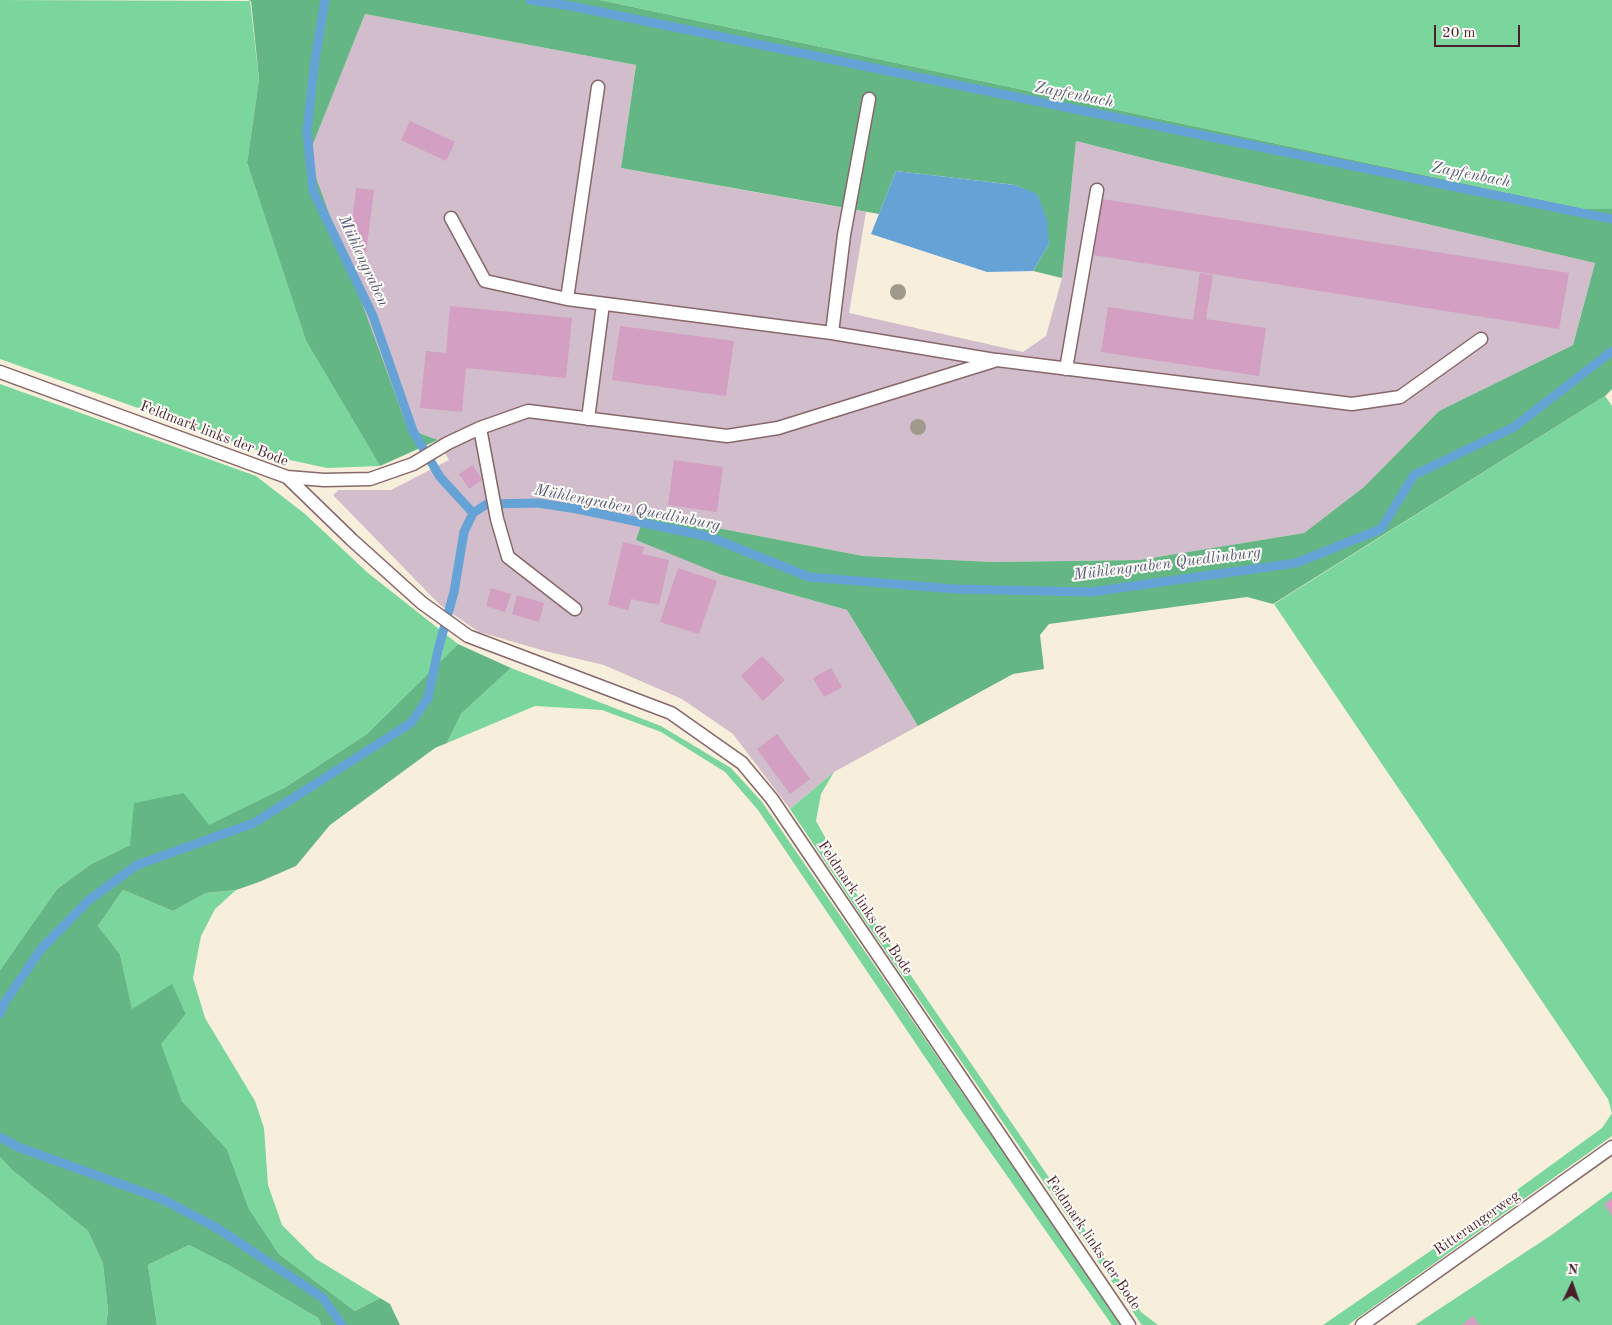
<!DOCTYPE html>
<meta charset="utf-8">
<style>
body{margin:0}
#map{position:relative;width:1612px;height:1325px;overflow:hidden;background:#f7eedc;font-family:"Old Standard TT",serif}
canvas{display:block}
.north{position:absolute;left:1547px;top:1260px;width:50px;height:50px;-webkit-text-stroke:4px #fdfcf7;paint-order:stroke;rotate:3deg;font-size:14px;font-weight:700;line-height:20px;text-align:center;color:#4a1f2b}
.north::after{content:'';display:block;margin:auto;width:18px;height:22px;background:#4a1f2b;clip-path:polygon(50% 0,100% 100%,50% 72%,0 100%)}
.scale{position:absolute;left:1434px;top:25px;width:86px;height:22px;box-sizing:border-box;border:2px solid #4a1f2b;border-top:0;padding-left:6px;font-size:15px;line-height:18px;white-space:nowrap;color:#4a1f2b;-webkit-text-stroke:4px #fdfcf7;paint-order:stroke}
</style>
<div id="map">
<canvas width="1612" height="1325"></canvas>
<div class="north">N</div>
<div class="scale">20 m</div>
</div>
<script>
const c = document.querySelector('canvas').getContext('2d');
c.lineJoin = 'round';
function fill(path, color) { c.fillStyle = color; c.fill(path, 'evenodd'); }
const poly = rows => new Path2D(rows.map(r => 'M' + r).join(''));
function strokePath(path, color, width, dash) { c.strokeStyle = color; c.lineWidth = width; c.lineCap = dash ? 'butt' : 'round'; c.setLineDash(dash || []); c.stroke(path); }
function label(font, color, halo, rows, align = 'center') {
  c.font = font + ' "Old Standard TT",serif'; c.lineWidth = 4; c.setLineDash([]); c.textBaseline = 'middle'; c.strokeStyle = halo; c.fillStyle = color; for (const [text, x, y, turn = 0] of rows) {
    c.save(); c.translate(x, y); c.rotate((+turn || 0) * Math.PI / 180); c.textAlign = isNaN(turn) ? turn : align; if (halo) c.strokeText(text, 0, 0); c.fillText(text, 0, 0); c.restore();
  }
}
const industrial = poly([
 [365,14,636,65,621,168,866,212,849,313,1023,352,1046,336,1062,278,1076,141,1147,159,1595,263,1573,345,1439,411,1364,487,1304,533,1139,560,994,562,863,556,645,514,637,540,722,575,847,610,918,726,834,772,790,809,733,734,682,699,604,665,545,651,479,632,440,605,333,495,339,490,391,490,449,460,438,440,408,429,307,156]
]);
const green = poly([
 [0,0,250,1,259,79,247,163,306,341,380,466,327,468,276,457,0,359],
 [600,0,1612,0,1612,209,1584,209],
 [0,384,256,476,305,514,368,573,458,644,367,734,284,788,209,826,184,793,130,845,91,864,57,889,0,970],
 [1605,396,1612,406,1612,1136,1348,1325,1323,1325,1484,1214,1602,1128,1612,1113,1608,1099,1274,604],
 [511,668,661,726,731,768,762,802,1122,1325,1112,1325,960,1109,758,810,725,772,661,732,602,710,535,706,447,743,461,714],
 [834,772,821,794,816,821,864,907,1141,1312,1158,1325,1142,1325,1139,1321,858,911,790,809],
 [123,890,173,911,206,893,236,890,215,909,201,936,193,978,205,1018,255,1101,264,1128,268,1185,282,1225,316,1259,380,1298,355,1311,279,1254,249,1209,227,1149,182,1101,160,1044,186,1014,172,985,132,1010,120,954,98,926],
 [0,1157,12,1170,88,1231,103,1264,108,1311,106,1325,0,1325],
 [1612,1191,1612,1325,1415,1325,1553,1234],
 [189,1245,230,1266,318,1318,321,1325,157,1325,148,1265]
]);
const forest = poly([
 [248,0,600,0,1584,209,1612,209,1612,389,1605,396,1273,604,1247,597,1049,624,1040,635,1044,669,1013,674,918,726,847,610,722,575,636,540,645,514,863,556,994,562,1139,560,1304,533,1364,487,1439,411,1573,345,1595,263,1147,159,1076,141,1062,278,1033,271,1049,244,1037,195,1015,185,896,171,879,214,621,168,636,65,365,14,308,156,408,429,438,440,380,466,306,341,247,163,259,79,251,1],
 [458,644,511,668,461,714,447,743,435,748,330,825,296,866,259,882,236,890,206,893,173,911,123,890,98,926,120,954,132,1009,172,984,186,1014,161,1044,182,1101,227,1149,249,1209,279,1254,355,1311,380,1298,390,1304,400,1325,321,1325,318,1318,230,1266,189,1245,148,1265,157,1325,106,1325,108,1311,103,1264,88,1231,12,1170,0,1157,0,970,57,889,91,864,130,845,134,803,184,793,209,825,284,788,367,734]
]);
const water = poly([
 [896,171,1015,185,1037,194,1047,219,1049,244,1033,271,987,272,871,234]
]);
const stream = poly([
 [325,0,315,60,307,131,313,191,373,316,413,431,440,477,473,513],
 [530,0,571,6,1612,219],
 [0,1014,5,1002,41,949,89,900,137,865,254,823,411,723,428,698,438,650,454,592,464,532,473,513,487,504,538,503,577,509,710,537,809,577,955,589,1091,592,1296,563,1381,529,1414,475,1514,427,1612,351],
 [0,1137,18,1147,162,1199,217,1228,323,1298,342,1325]
]);
const building = poly([
 [410,121,455,142,446,161,401,140],
 [356,188,374,190,366,253,349,251],
 [1102,199,1569,273,1559,329,1093,255],
 [1200,273,1213,275,1206,319,1266,328,1259,376,1101,352,1108,307,1193,320],
 [450,306,572,318,566,378,466,368,462,412,420,408,426,351,446,353],
 [620,326,734,341,726,396,612,380],
 [674,460,723,467,717,512,668,505],
 [473,465,482,480,469,489,459,474],
 [623,542,644,547,642,554,669,560,659,605,631,599,628,610,608,605],
 [678,568,717,581,699,634,660,622],
 [491,588,511,594,505,612,486,606],
 [517,595,544,603,539,622,512,614],
 [762,656,785,680,763,701,741,676],
 [831,668,842,687,824,697,813,678],
 [777,734,810,779,790,794,757,749],
 [1612,1198,1612,1216,1604,1204],
 [1473,1316,1480,1325,1462,1325]
]);
const service = poly([
 [451,218,485,281,567,299,832,333,995,360],
 [567,299,598,87],
 [832,333,844,235,869,99],
 [1066,369,1097,190],
 [0,372,287,477,352,540,422,603,468,636,671,713,742,763,772,799,1129,1325],
 [588,419,603,304],
 [480,428,497,519,508,557,575,609],
 [287,477,324,480,370,479,413,464,448,443,480,428,528,411,727,436,778,428,997,360,1352,404,1400,397,1481,339],
 [1362,1325,1612,1147]
]);
const trees = [
 [898,292],
 [918,427]
];
const streetNames = [
 ["Feldmark links der Bode",214,434,21],
 ["Feldmark links der Bode",865,908,56],
 ["Ritterangerweg",1477,1223,-35],
 ["Feldmark links der Bode",1093,1243,56]
];
const waterNames = [
 ["Zapfenbach",1074,95,11],
 ["Zapfenbach",1471,175,11],
 ["Mühlengraben",363,261,65],
 ["Mühlengraben Quedlinburg",627,508,11],
 ["Mühlengraben Quedlinburg",1167,564,-7]
];
fill(industrial, '#d1bdcb');
fill(green, '#7bd69d');
fill(forest, '#64b784');
fill(water, '#65a3d7');
strokePath(stream, '#65a3d7', 9);
fill(building, '#d39fc2');
strokePath(service, '#876769', 15);
strokePath(service, '#fff', 12);
c.fillStyle = '#a09a8d';
for (const [x, y] of trees) { c.beginPath(); c.arc(x, y, 8, 0, 2 * Math.PI); c.fill(); }
label('15px', '#4a1f2b', '#fdfcf7', streetNames);
label('italic 16px', '#565a78', '#fdfcf7', waterNames);
</script>
